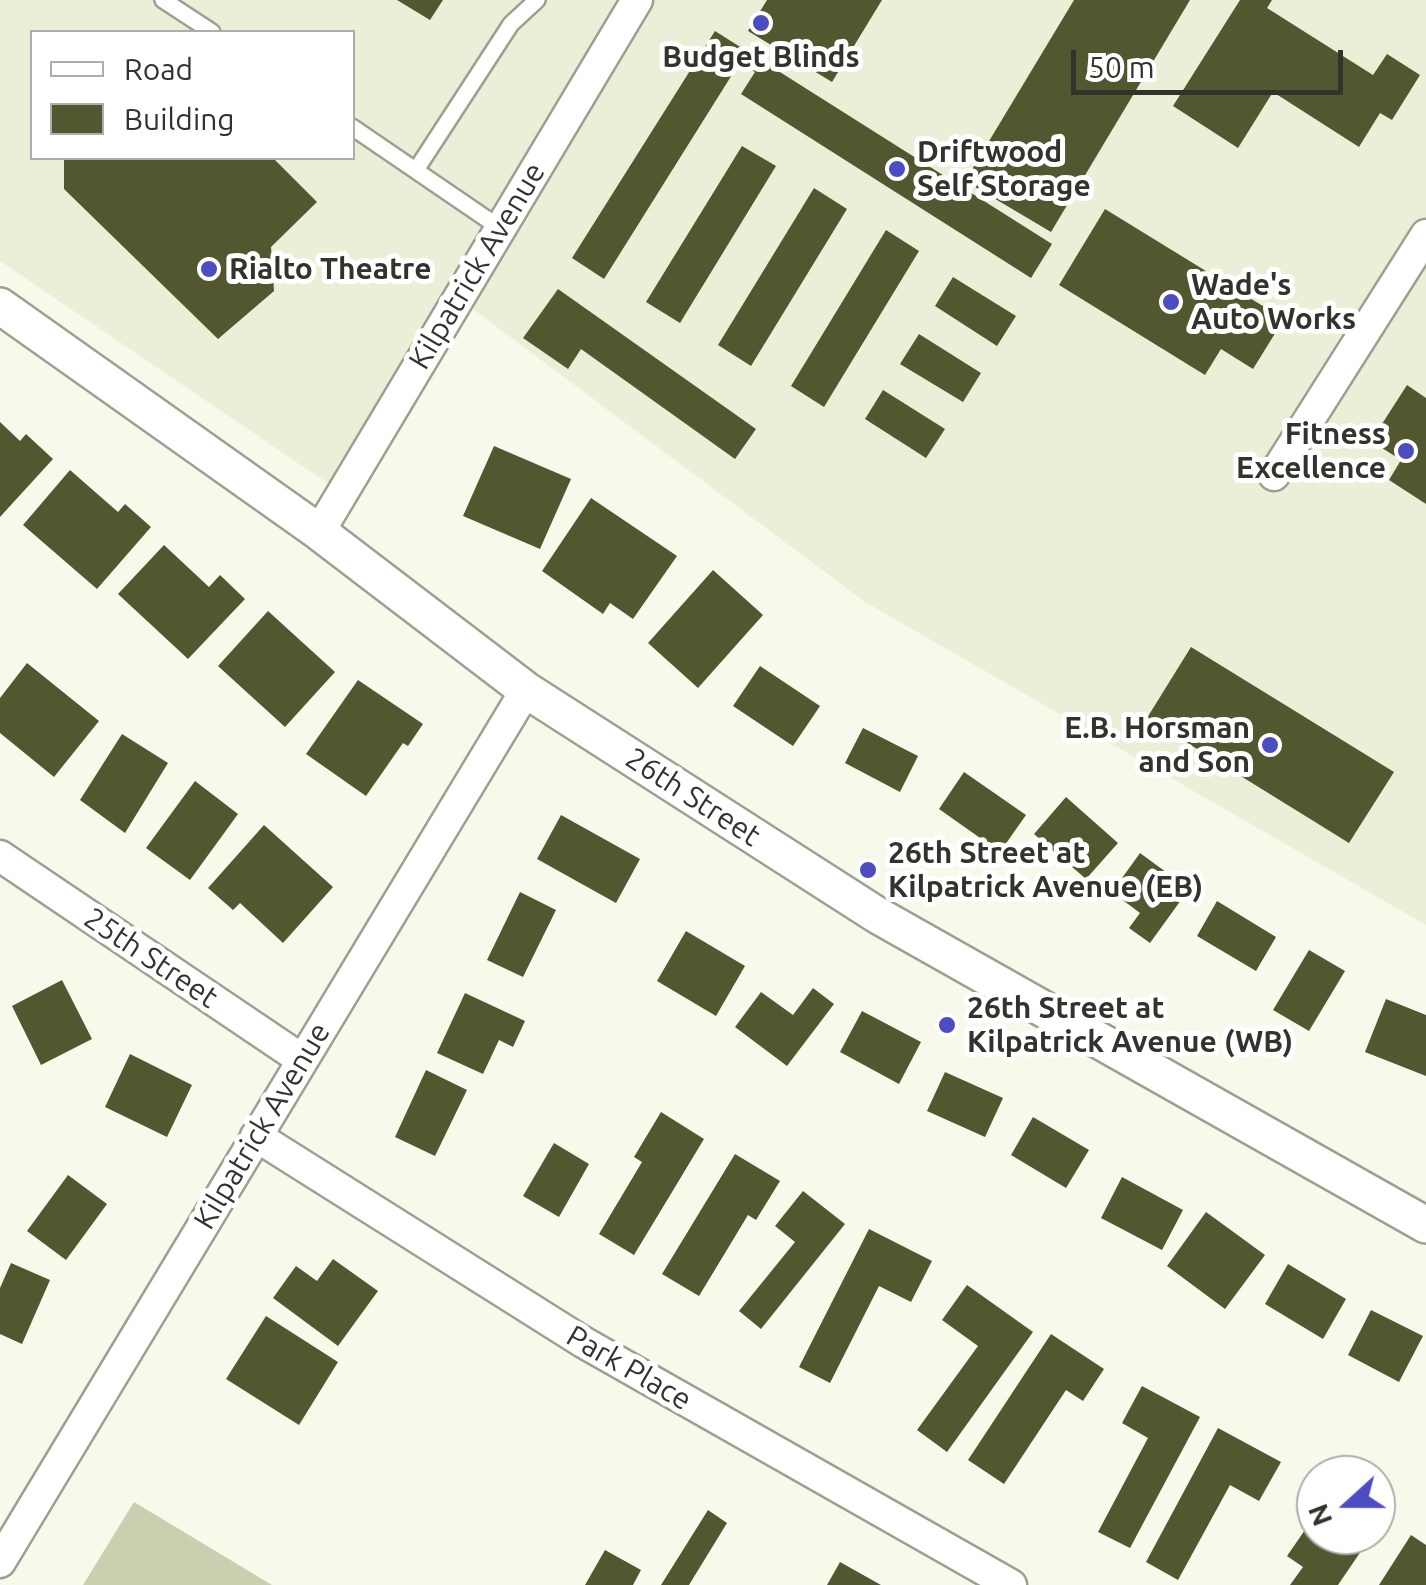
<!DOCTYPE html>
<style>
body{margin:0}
#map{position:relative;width:1426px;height:1585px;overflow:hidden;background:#f7faeb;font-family:Ubuntu,sans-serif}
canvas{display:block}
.legend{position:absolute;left:30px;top:30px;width:325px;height:130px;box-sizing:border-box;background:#fff;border:2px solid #adadab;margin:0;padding:12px 18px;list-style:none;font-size:30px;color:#32332d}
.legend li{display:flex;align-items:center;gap:20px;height:50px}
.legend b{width:50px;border:2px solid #adadab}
.north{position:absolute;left:1296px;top:1455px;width:100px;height:100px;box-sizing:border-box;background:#fff;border:2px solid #adadab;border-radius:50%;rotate:249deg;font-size:28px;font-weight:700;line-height:40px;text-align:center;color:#32332d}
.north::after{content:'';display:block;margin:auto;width:35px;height:45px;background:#4c4cc3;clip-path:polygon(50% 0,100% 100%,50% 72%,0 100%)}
.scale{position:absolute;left:1071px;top:50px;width:272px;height:45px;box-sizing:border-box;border:5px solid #32332d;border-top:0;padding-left:12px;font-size:30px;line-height:35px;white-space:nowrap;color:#32332d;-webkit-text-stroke:8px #fff;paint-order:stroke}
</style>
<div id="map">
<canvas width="1426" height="1585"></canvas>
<ul class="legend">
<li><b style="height:12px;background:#fff"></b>Road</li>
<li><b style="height:28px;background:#52572f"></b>Building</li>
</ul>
<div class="north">N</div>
<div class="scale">50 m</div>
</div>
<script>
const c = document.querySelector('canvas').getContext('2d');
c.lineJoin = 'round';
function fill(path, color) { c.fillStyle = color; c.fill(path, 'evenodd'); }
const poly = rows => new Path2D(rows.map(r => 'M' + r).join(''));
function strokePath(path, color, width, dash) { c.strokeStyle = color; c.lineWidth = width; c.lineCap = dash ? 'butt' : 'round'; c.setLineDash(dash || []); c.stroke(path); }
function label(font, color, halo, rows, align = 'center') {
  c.font = font + ' Ubuntu,sans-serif'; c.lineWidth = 10; c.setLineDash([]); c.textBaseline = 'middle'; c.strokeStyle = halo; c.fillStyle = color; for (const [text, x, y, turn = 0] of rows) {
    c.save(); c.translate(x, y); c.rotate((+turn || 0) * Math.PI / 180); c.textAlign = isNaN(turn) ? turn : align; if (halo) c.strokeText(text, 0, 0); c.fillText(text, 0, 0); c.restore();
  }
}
const built = poly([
 [0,0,1426,0,1426,925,865,602,458,298,342,493,0,261],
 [32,32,352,32,352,158,32,158]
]);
const green = poly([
 [134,1502,272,1585,83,1585]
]);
const building = poly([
 [397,0,443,0,430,20],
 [767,0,882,0,832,82,748,31],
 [1074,0,1190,0,1051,232,965,181],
 [1240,0,1272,0,1267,8,1373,75,1387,54,1420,75,1392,120,1380,113,1359,147,1273,92,1238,148,1173,106],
 [715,31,1052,244,1031,278,741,94,755,72,740,62,604,279,572,258],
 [742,146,776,166,680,323,646,302],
 [64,158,273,158,317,202,271,247,274,291,218,339,64,189],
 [814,188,847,209,751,366,718,345],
 [1105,209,1284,319,1253,369,1221,349,1205,375,1059,285],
 [886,230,919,251,824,407,791,386],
 [953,277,1016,316,997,346,935,306],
 [558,289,756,429,735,459,581,349,568,369,523,338],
 [919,334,981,373,963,402,900,364],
 [1407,385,1426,398,1426,504,1389,480,1401,460,1371,441],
 [883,390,945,429,926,458,865,419],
 [0,422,20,441,26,434,53,459,0,517],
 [494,446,571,479,540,549,463,516],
 [70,470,118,512,125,504,151,527,97,589,23,525],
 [591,498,677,556,633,619,610,603,603,614,542,571],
 [164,545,209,587,220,575,245,599,188,659,118,594],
 [713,570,763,615,698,688,648,643],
 [268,611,335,672,285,727,218,666],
 [1191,647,1394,772,1349,843,1147,718],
 [27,663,99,721,54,777,0,733,0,698],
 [760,666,820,706,793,746,733,706],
 [358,680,423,724,408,746,403,743,366,796,306,754],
 [863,728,918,756,900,792,845,763],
 [122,734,168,763,125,833,80,800],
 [964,772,1026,815,1000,852,939,809],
 [195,781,238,814,190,880,146,848],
 [1066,797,1118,843,1086,879,1034,834],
 [561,815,640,859,616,903,537,859],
 [264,825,333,887,283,943,240,903,233,910,208,888],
 [1140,853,1189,889,1150,943,1129,928,1140,913,1112,892],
 [520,892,556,910,523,977,487,960],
 [1217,901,1276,937,1256,971,1197,936],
 [686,931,745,966,716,1016,657,981],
 [1309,950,1345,971,1309,1031,1273,1010],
 [62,980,92,1039,41,1065,12,1006],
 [813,988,834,1004,787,1066,735,1027,761,992,793,1015],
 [465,993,525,1021,513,1047,499,1040,483,1074,437,1053],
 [1386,999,1426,1015,1426,1076,1365,1052],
 [862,1011,921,1042,899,1084,840,1052],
 [130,1054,192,1085,167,1137,105,1107],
 [426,1070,467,1090,435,1156,395,1137],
 [945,1072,1003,1098,985,1137,927,1111],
 [661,1112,704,1139,634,1255,599,1234,642,1162,634,1157],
 [1033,1117,1089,1150,1066,1188,1011,1155],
 [554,1143,589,1164,559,1217,523,1196],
 [735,1154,780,1181,756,1220,748,1215,699,1296,662,1274],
 [68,1175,107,1204,66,1260,27,1231],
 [1122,1177,1183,1210,1162,1250,1101,1218],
 [803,1191,845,1224,761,1329,739,1311,795,1242,775,1226],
 [1206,1212,1265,1255,1225,1309,1167,1266],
 [869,1229,932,1261,911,1302,879,1286,830,1383,799,1367],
 [333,1259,378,1291,338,1346,273,1298,296,1266,317,1281],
 [11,1263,50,1280,22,1344,0,1334,0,1288],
 [1288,1264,1346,1299,1323,1339,1265,1304],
 [967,1285,1033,1332,947,1452,917,1430,978,1346,942,1320],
 [1371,1310,1423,1336,1399,1382,1348,1355],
 [266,1316,338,1362,299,1425,226,1379],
 [1051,1334,1104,1369,1083,1401,1066,1390,1004,1484,968,1460],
 [1142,1386,1200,1417,1130,1548,1098,1532,1148,1438,1122,1423],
 [1218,1428,1281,1462,1259,1501,1230,1485,1178,1580,1146,1562],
 [708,1510,727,1523,689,1585,661,1585],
 [1316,1514,1316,1535,1372,1535,1338,1585,1290,1585,1303,1567,1287,1556],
 [1411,1535,1426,1545,1426,1585,1379,1585],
 [605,1550,641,1570,633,1585,585,1585],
 [840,1562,881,1585,827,1585]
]);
const service = poly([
 [163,0,212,32],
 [352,127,500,228],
 [416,170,511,24,537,0]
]);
const minor = poly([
 [1274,475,1426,235],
 [319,532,637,0],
 [0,856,301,1059],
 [256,1136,583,1342,1011,1585],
 [0,1562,526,690]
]);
const tertiary = poly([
 [0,306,319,532,526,690,877,915,1426,1225]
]);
const markers = [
 [761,23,10,"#4c4cc3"],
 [897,169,10,"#4c4cc3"],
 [209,269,10,"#4c4cc3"],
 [1171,302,10,"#4c4cc3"],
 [1406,451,10,"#4c4cc3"],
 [1270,745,10,"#4c4cc3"],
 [868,870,10,"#4c4cc3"],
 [947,1025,10,"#4c4cc3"]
];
const poiNames = [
 ["Budget Blinds",761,57,"center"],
 ["Driftwood",917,152],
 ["Self Storage",917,186],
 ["Rialto Theatre",229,269],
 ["Wade's",1191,285],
 ["Auto Works",1191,319],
 ["Fitness",1386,434,"right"],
 ["Excellence",1386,468,"right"],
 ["E.B. Horsman",1250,728,"right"],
 ["and Son",1250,762,"right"],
 ["26th Street at",888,853],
 ["Kilpatrick Avenue (EB)",888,887],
 ["26th Street at",967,1008],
 ["Kilpatrick Avenue (WB)",967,1042]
];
const streetNames = [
 ["Kilpatrick Avenue",477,266,-59],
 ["26th Street",693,797,33],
 ["25th Street",151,958,34],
 ["Kilpatrick Avenue",262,1126,-59],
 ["Park Place",629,1368,30]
];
fill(built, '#ebefd8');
fill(green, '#cacfaf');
fill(building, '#52572f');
strokePath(service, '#9d9f91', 20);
strokePath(minor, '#9d9f91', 35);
strokePath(tertiary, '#9d9f91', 40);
strokePath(service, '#fff', 15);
strokePath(minor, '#fff', 30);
strokePath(tertiary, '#fff', 35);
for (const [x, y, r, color] of markers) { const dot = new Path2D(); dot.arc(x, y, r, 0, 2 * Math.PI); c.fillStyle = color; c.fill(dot); strokePath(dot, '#fff', 4); }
label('bold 30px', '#32332d', '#fff', poiNames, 'left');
label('30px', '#32332d', '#fff', streetNames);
</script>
